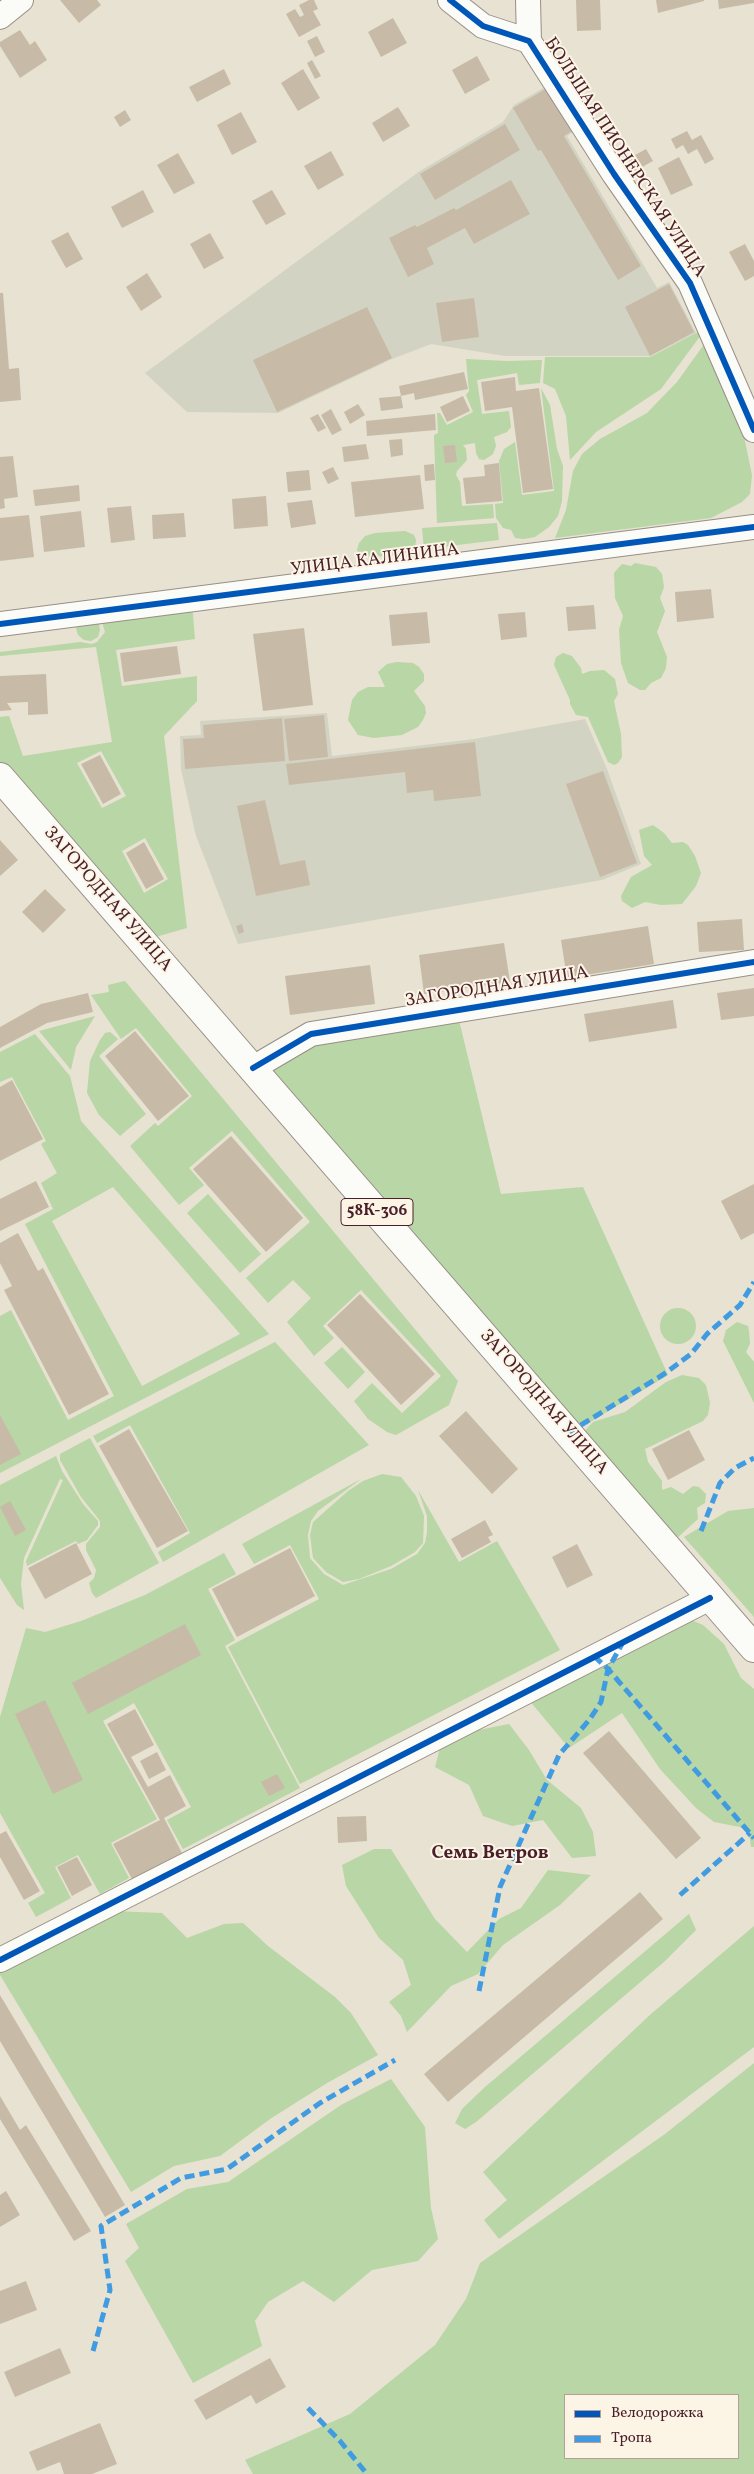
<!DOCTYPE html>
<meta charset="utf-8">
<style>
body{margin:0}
#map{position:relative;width:754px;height:2474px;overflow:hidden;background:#e7e2d1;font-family:Vollkorn,serif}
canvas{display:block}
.legend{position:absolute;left:564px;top:2394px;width:175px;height:65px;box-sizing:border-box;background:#fcf5e5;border:1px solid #b59f9b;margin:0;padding:6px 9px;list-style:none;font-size:15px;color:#4a1f2b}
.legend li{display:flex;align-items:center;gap:10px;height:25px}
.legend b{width:25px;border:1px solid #b59f9b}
</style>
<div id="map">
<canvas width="754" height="2474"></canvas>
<ul class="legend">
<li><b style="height:6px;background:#0057b8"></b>Велодорожка</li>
<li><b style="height:6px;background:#409be1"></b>Тропа</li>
</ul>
</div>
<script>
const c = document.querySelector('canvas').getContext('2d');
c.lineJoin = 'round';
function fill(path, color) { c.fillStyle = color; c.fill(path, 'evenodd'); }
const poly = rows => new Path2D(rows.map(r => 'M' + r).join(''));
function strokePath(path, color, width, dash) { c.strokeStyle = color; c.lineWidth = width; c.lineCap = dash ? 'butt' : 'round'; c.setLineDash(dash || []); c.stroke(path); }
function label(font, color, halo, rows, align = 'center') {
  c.font = font + ' Vollkorn,serif'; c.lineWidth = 4; c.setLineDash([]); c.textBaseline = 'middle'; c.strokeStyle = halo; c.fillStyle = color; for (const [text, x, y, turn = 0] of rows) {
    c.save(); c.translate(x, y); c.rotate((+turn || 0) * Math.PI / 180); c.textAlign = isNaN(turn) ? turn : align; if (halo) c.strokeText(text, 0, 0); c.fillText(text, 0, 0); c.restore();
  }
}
const industrial = poly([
 [552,83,579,128,567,136,657,288,669,282,696,333,650,356,505,356,431,344,392,359,278,413,187,412,145,373,420,171,503,122,514,105],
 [327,713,332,756,474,739,585,719,607,769,641,864,602,880,238,944,196,836,181,769,180,736,201,735,200,721]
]);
const green = poly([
 [700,331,701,335,661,389,596,432,570,460,566,416,555,389,543,383,545,357,650,357],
 [705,343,742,427,752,475,750,494,742,502,711,518,555,538,566,510,573,471,582,454,600,439,647,413,677,382],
 [466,359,507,361,542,360,540,383,519,385,517,373,477,380,482,414,509,411,511,427,507,432,494,437,496,446,493,454,484,460,479,459,476,453,475,443,463,445,466,449,467,460,457,471,456,475,460,482,462,506,493,504,494,518,437,523,434,435,438,433,437,413,440,413,447,425,473,412,466,395,469,391],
 [541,388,550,405,557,449,563,466,562,501,558,516,549,527,535,537,524,539,515,538,511,530,503,528,496,518,495,504,503,503,499,461,504,449,515,442,522,495,554,491],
 [497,523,499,540,424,549,422,528],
 [405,531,414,535,416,540,415,548,411,552,389,556,362,557,357,550,359,543,365,536,375,533],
 [635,563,656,567,662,574,664,587,660,598,665,611,657,632,667,657,666,668,661,678,651,683,645,690,640,690,628,683,621,663,619,630,623,616,615,598,614,573,622,564,631,566],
 [192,603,195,639,116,650,122,686,197,676,197,701,164,736,187,928,145,940,0,770,0,717,9,716,23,756,112,742,96,647,0,656,0,652,80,642,92,644,97,642,105,632,101,619],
 [101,751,126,796,102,808,77,763],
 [145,838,168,879,144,893,122,851],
 [79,621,99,623,100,630,98,637,91,641,84,640,78,635,76,628],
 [563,653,572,656,581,668,582,674,590,671,604,670,615,679,618,694,614,701,621,734,622,757,618,763,614,765,608,762,588,717,576,715,570,704,570,700,554,665,556,657],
 [397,662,413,663,419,667,424,674,424,681,414,691,425,706,426,713,423,720,418,727,402,735,374,738,358,735,348,720,352,700,358,692,368,687,385,687,378,672,387,664],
 [653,825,664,833,672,843,683,842,688,845,695,856,701,873,696,886,682,904,661,905,645,902,632,908,622,901,621,896,631,877,652,865,644,856,639,830],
 [125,981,458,1381,449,1405,396,1435,387,1432,368,1419,354,1401,372,1383,402,1413,441,1376,361,1290,323,1326,334,1338,314,1356,287,1322,311,1298,293,1280,268,1303,246,1278,310,1222,232,1131,189,1168,204,1185,179,1205,130,1146,155,1123,158,1126,192,1096,136,1028,121,1039,91,995,109,992,108,985],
 [95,1016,76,1047,71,1070,39,1031],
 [458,1016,501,1194,583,1187,668,1375,572,1433,258,1070,311,1037],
 [110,1032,118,1039,99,1056,146,1114,120,1136,99,1115,87,1093,90,1061,100,1040,105,1033],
 [35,1034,70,1076,81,1121,269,1334,0,1473,0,1316,11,1310,68,1420,114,1396,25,1224,53,1209,41,1183,57,1173,41,1144,46,1141,12,1077,0,1082,0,1052],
 [113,1187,240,1334,142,1386,52,1221],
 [208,1194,261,1254,240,1273,187,1213],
 '660 1326a18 18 0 1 1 36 0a18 18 0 1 1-36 0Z',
 [737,1322,748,1326,749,1331,750,1344,746,1352,754,1362,754,1403,723,1341,726,1330],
 [275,1342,369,1445,163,1562,158,1552,190,1533,130,1425,97,1443,93,1436],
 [342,1347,365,1372,348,1389,324,1363],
 [682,1375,699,1378,706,1385,710,1403,708,1415,703,1421,645,1449,648,1462,662,1481,662,1490,671,1487,683,1494,693,1486,699,1487,706,1494,705,1503,697,1508,698,1519,677,1538,674,1537,583,1433,593,1422,625,1412,666,1382],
 [90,1438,159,1563,96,1598,92,1593,89,1583,94,1578,96,1570,86,1550,86,1544,100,1527,100,1521,81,1497,60,1460,60,1454],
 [56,1456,62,1471,83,1504,98,1521,98,1525,87,1540,78,1544,76,1541,27,1566,26,1561,32,1548,63,1480,60,1479,24,1558,21,1584,24,1610,17,1605,0,1578,0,1485],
 [382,1474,401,1477,416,1496,424,1516,423,1543,415,1552,391,1566,359,1579,343,1582,326,1572,313,1558,310,1535,313,1522,348,1491,363,1481],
 [361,1479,318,1511,311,1521,308,1535,310,1558,324,1574,343,1585,391,1569,417,1554,425,1543,427,1532,427,1516,418,1490,459,1562,497,1541,560,1650,300,1784,228,1647,319,1599,290,1545,254,1564,242,1544],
 [754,1508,754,1617,684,1537,728,1511],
 [224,1553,236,1574,208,1589,235,1640,225,1646,300,1788,183,1849,167,1820,191,1807,134,1703,103,1721,157,1819,111,1843,129,1878,100,1894,78,1855,55,1867,71,1898,36,1917,28,1903,45,1893,0,1813,0,1717,26,1628,45,1632,81,1621,145,1595],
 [682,1616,703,1625,724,1644,741,1678,754,1689,754,1847,751,1847,749,1833,740,1827,714,1822,696,1808,660,1769,622,1713,569,1748,529,1700],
 [509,1724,529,1750,547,1780,581,1808,593,1832,596,1856,572,1858,543,1820,512,1826,483,1816,469,1785,435,1767,441,1744,458,1734],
 [374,1849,391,1849,435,1919,467,1952,499,1919,521,1908,548,1870,591,1875,560,1905,503,1945,478,1974,451,1986,407,2032,401,2016,389,2002,411,1985,403,1960,379,1938,346,1886,342,1865],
 [113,1911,162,1913,187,1938,224,1924,243,1923,268,1946,335,1997,351,2013,378,2055,327,2083,270,2119,220,2156,174,2166,131,2192,0,1975,0,1971],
 [689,1914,696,1930,664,1962,476,2122,465,2129,455,2123,462,2109,485,2087],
 [754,1926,754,2047,499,2239,484,2220,507,2200,483,2172,651,2014],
 [754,2063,754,2474,253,2474,245,2460,350,2414,435,2345,466,2299,480,2263,665,2134],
 [565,2395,738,2395,738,2458,565,2458],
 [391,2079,425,2127,431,2208,438,2239,418,2261,372,2270,334,2302,303,2281,268,2302,255,2321,262,2346,193,2383,125,2261,139,2248,126,2224,187,2189,228,2182,341,2105]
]);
const building = poly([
 [60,0,97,0,101,5,79,23],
 [309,0,314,0,318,9,313,11,321,25,299,37,286,14,295,9,300,17,304,15,299,5],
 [576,0,600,0,601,30,577,31],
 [656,0,704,0,704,1,658,13],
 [718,0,754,0,754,3,719,9],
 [393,18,407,43,381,57,368,32],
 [20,30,30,45,35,41,47,60,20,78,0,46,0,42],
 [317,36,325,52,315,57,307,41],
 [477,56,490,80,465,94,452,70],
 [312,60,321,76,315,79,307,63],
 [224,69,231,84,197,102,189,87],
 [303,69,320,98,298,111,281,83],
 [549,87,574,130,564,136,641,266,618,280,541,150,538,151,513,108],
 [398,107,410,126,383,142,372,123],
 [125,110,131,120,120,127,114,117],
 [241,112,257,142,232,155,217,125],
 [505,124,520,150,435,200,420,174],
 [687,131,692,140,701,135,714,159,705,164,697,149,688,154,683,145,676,149,671,139],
 [646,149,653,161,635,171,628,159],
 [331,151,344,175,318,190,304,166],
 [178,153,195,183,174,194,157,165],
 [679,157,693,185,671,195,658,168],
 [511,180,530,214,474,244,465,228,427,248,434,264,408,277,389,238,415,225,417,227,454,208,456,210],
 [143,190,154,212,122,228,111,207],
 [272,190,286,214,266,225,252,201],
 [68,232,83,259,66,268,51,241],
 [210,233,224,258,204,269,190,244],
 [745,244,754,261,754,276,745,281,729,252],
 [147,273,162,297,141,311,126,287],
 [669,284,694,332,650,356,625,307],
 [0,293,3,293,9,369,19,368,21,400,0,402],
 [474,298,479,337,442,342,436,303],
 [367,307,392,358,277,412,253,360],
 [464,372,468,389,415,400,414,393,401,396,403,408,381,411,379,398,401,396,399,386],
 [515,377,516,391,539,388,553,489,523,493,512,407,485,411,481,382],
 [463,396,470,411,447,422,440,407],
 [358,404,365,415,350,424,344,412],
 [331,409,342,430,332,435,321,415],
 [318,414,326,428,318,432,310,418],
 [435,414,436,430,367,436,366,421],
 [402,439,403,455,391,457,389,440],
 [366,444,369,459,344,462,342,447],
 [455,445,457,462,445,463,443,446],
 [13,456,18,497,4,499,5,508,0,509,0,457],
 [499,463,502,501,466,504,463,478,485,476,484,465],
 [434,464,435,480,425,481,424,465],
 [333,467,339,479,328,484,322,472],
 [309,470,311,490,288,492,286,472],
 [420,475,424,509,355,517,351,482],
 [79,485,80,501,35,506,33,490],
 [266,496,268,526,234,529,232,499],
 [312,500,316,524,291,528,287,503],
 [131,506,135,540,111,543,107,508],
 [81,511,85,547,44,552,40,516],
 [184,513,186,537,153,539,152,515],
 [29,515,34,557,0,561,0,518],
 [711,589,714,618,677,622,675,592],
 [594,605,596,629,568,631,566,607],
 [427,612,430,643,392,646,389,615],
 [525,612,527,637,501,640,498,614],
 [304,628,313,705,263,711,253,634],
 [177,646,181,674,124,682,120,653],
 [46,674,48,714,28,715,28,702,7,703,12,710,0,711,0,676],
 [324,715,328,757,289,761,284,719],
 [282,718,285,761,185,769,183,739,204,738,203,725],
 [475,742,481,796,434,801,433,790,407,793,405,772,289,785,286,764],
 [100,755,121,794,103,804,81,764],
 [603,771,637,863,600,877,566,784],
 [265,800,280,865,305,860,310,885,256,896,237,806],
 [0,840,18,860,0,876],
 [144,842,164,879,146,889,126,853],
 [45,889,66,910,43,933,22,912],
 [742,919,744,950,699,952,697,922],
 [242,924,244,932,239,934,236,926],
 [648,926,654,964,567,978,561,940],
 [504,943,510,982,424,994,419,955],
 [370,965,375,1004,290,1015,285,976],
 [754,988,754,1016,721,1020,717,993],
 [88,993,93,1012,47,1023,0,1048,0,1027,41,1004],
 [673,1000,677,1028,589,1042,584,1014],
 [135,1031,189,1096,158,1121,105,1056],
 [12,1080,43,1139,0,1161,0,1087],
 [231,1136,303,1218,266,1252,193,1169],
 [36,1181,49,1207,0,1231,0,1199],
 [754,1184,754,1233,741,1240,721,1201],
 [18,1233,38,1271,43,1268,109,1394,69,1415,4,1290,12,1286,0,1263,0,1243],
 [360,1294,435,1374,401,1405,327,1325],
 [466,1411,518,1469,492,1494,439,1436],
 [0,1415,21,1454,0,1465],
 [129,1429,188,1531,157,1548,99,1446],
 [689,1430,705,1460,668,1480,652,1449],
 [10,1501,26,1530,15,1536,0,1507],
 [485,1520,493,1535,488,1537,491,1542,462,1558,451,1539],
 [76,1543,92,1574,45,1599,28,1568],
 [577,1544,593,1575,567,1588,552,1557],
 [290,1548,315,1596,237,1637,212,1589],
 [185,1624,201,1655,88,1714,72,1683],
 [45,1700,83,1780,53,1794,15,1714],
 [135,1709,154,1745,131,1757,148,1787,170,1775,186,1806,164,1818,182,1853,132,1879,113,1844,160,1820,107,1724],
 [609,1731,701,1838,676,1859,583,1753],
 [157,1752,166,1770,149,1779,140,1761],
 [277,1774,285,1788,269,1796,261,1782],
 [366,1816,367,1841,338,1843,337,1817],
 [6,1831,40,1891,24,1900,0,1857,0,1834],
 [77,1857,92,1885,72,1896,57,1867],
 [640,1892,663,1919,448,2102,424,2074],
 [0,1995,125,2205,105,2217,0,2041],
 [0,2096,20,2130,26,2125,91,2231,74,2241,0,2119],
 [6,2191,20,2215,0,2227,0,2195],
 [26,2281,37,2310,0,2324,0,2291],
 [60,2348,71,2373,15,2397,4,2372],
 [270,2358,286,2387,256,2404,251,2395,206,2420,194,2400],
 [100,2423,117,2464,92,2474,64,2474,60,2462,37,2471,29,2452]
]);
const minor = poly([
 [450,0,483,26,529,41,614,174,690,283,754,430],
 [528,0,529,41],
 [0,17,21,0],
 [0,624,754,527],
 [253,1068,311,1034,754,962],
 [0,1960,710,1598]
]);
const highway = poly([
 [0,777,754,1648]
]);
const quiet = poly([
 [568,1433,664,1374,691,1354,707,1334,740,1305,754,1282],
 [701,1531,720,1483,735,1468,754,1458],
 [594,1656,608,1669,754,1838],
 [680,1895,750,1833],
 [479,1991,500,1887,559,1755,590,1719,601,1702,608,1669,622,1644],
 [93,2351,110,2290,101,2226,181,2178,227,2169,320,2103,395,2060],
 [308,2408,340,2441,367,2474]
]);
const cycleway = poly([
 [450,0,483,26,529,41,614,174,690,283,754,430],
 [0,624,754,527],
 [253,1068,311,1034,754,962],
 [0,1960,710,1598]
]);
const shields = [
 [377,1212,72]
];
const shieldNames = [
 ["58К-306",377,1212]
];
const streetNames = [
 ["БОЛЬШАЯ ПИОНЕРСКАЯ УЛИЦА",624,158,57],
 ["УЛИЦА КАЛИНИНА",375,561,-7],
 ["ЗАГОРОДНАЯ УЛИЦА",107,900,49],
 ["ЗАГОРОДНАЯ УЛИЦА",497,988,-9],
 ["ЗАГОРОДНАЯ УЛИЦА",543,1403,49]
];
const neighbourhoodNames = [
 ["Семь Ветров",490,1855]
];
fill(industrial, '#d3d3c4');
fill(green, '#b8d6a6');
fill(building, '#c7bba8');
strokePath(minor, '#988e87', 26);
strokePath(highway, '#988e87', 30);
strokePath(minor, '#fbfbf8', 24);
strokePath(highway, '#fbfbf8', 28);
strokePath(quiet, '#409be1', 5, [10, 5]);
strokePath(cycleway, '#0057b8', 6);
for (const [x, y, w] of shields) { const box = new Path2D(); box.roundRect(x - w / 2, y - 13.5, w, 27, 4); c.fillStyle = '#fcf5e5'; c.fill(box); strokePath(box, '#4a1f2b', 1); }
label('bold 16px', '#4a1f2b', null, shieldNames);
label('18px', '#4a1f2b', '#fcf5e5', streetNames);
label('bold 19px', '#4a1f2b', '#fcf5e5', neighbourhoodNames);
</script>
